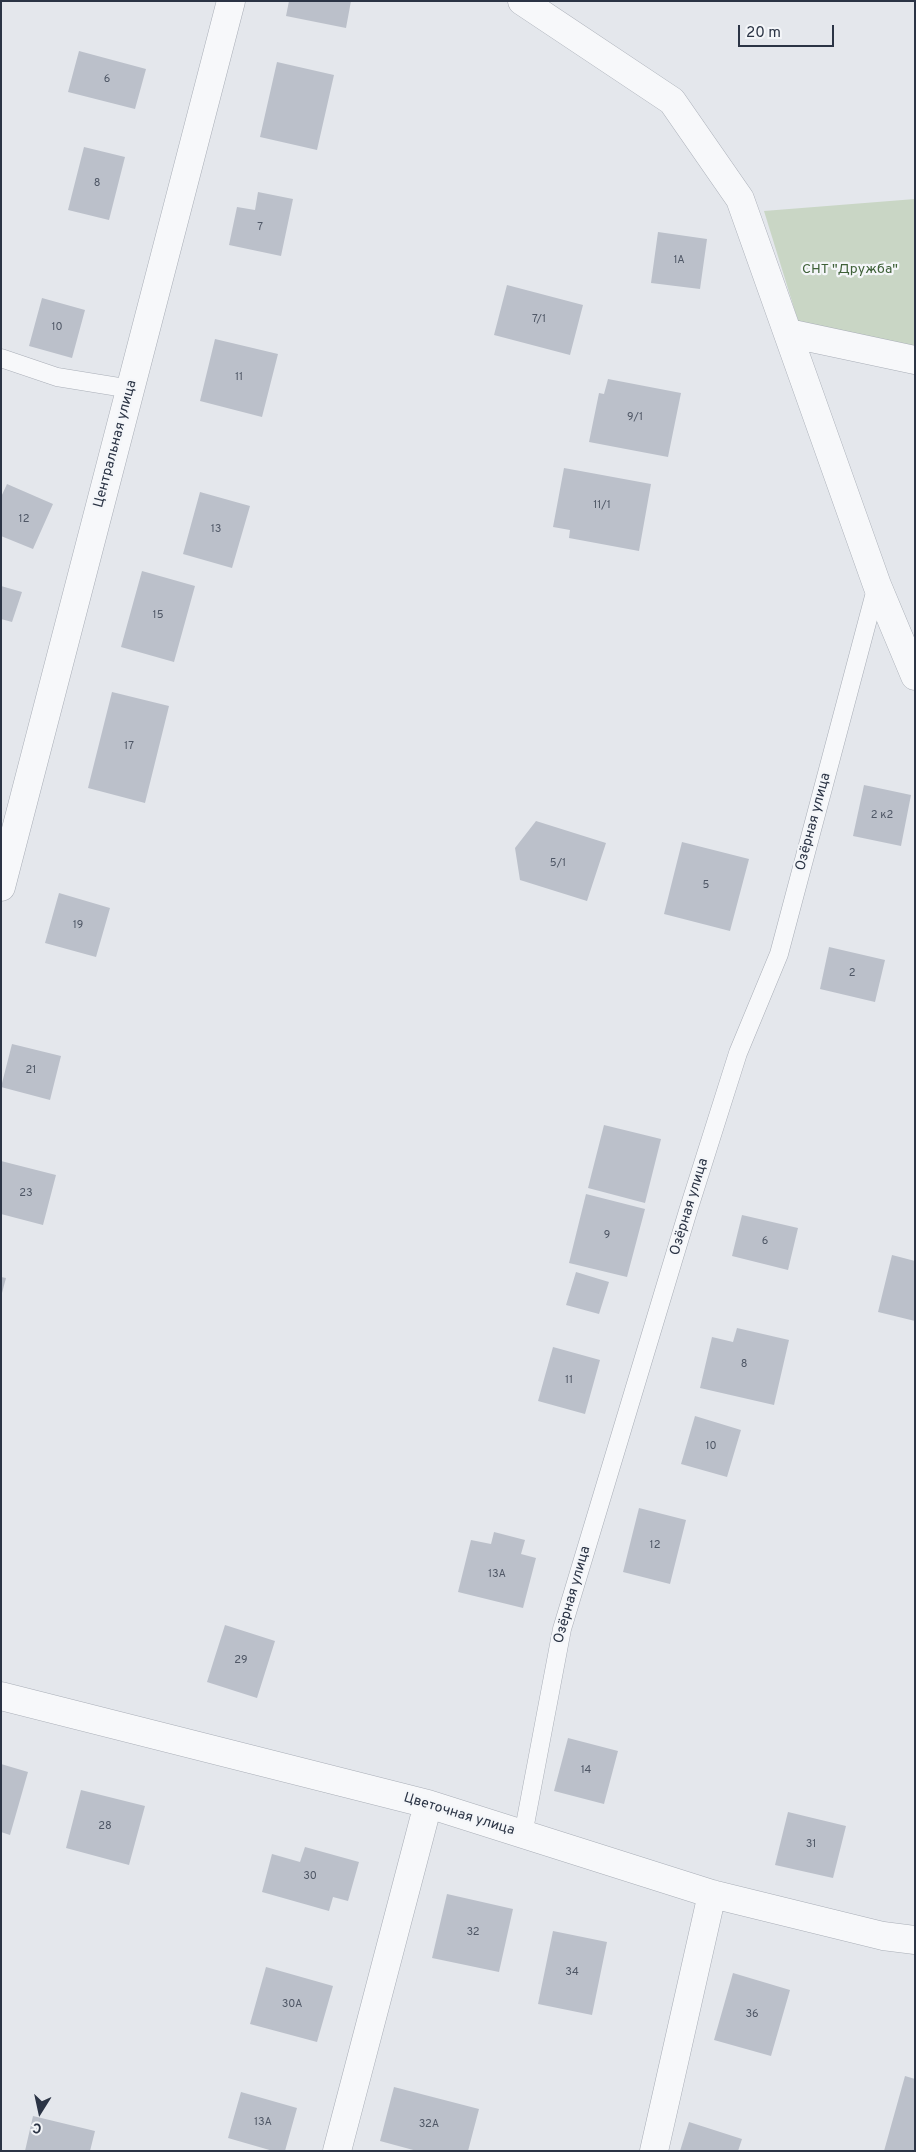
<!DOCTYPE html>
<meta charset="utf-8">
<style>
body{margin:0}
#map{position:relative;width:916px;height:2152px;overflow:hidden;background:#e4e7ec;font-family:Overpass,sans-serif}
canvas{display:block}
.frame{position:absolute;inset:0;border:2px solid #2b3445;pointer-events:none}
.north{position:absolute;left:15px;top:2087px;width:50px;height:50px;-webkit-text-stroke:4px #f4f6f9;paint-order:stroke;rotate:190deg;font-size:14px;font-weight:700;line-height:20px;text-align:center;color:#2b3445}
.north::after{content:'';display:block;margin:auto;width:18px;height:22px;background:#2b3445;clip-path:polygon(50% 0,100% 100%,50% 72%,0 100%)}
.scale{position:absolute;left:738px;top:25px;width:96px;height:22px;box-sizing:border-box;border:2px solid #2b3445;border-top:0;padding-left:6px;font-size:15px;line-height:18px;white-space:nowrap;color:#2b3445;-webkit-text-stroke:4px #f4f6f9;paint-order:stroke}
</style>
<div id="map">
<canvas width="916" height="2152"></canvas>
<div class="frame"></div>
<div class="north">С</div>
<div class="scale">20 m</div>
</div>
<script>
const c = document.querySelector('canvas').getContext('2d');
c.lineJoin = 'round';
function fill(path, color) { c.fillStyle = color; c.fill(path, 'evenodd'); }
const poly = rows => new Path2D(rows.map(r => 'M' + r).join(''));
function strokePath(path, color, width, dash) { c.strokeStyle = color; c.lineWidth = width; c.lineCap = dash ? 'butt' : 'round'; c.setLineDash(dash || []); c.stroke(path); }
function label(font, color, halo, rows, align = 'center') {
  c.font = font + ' Overpass,sans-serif'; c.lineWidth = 4.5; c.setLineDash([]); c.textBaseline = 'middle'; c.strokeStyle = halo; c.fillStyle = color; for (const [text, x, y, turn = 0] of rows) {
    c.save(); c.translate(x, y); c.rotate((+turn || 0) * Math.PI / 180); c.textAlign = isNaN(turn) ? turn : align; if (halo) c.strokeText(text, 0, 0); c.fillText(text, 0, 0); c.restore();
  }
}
const green = poly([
 [915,199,915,359,803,337,764,211]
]);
const building = poly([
 [289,1,351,1,346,28,286,16],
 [79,51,146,69,135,109,68,92],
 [277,62,334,75,317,150,260,137],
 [84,147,125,157,109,220,68,210],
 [258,192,293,199,281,256,229,245,237,207,255,210],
 [658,232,707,239,700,289,651,283],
 [507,285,583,305,570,355,494,335],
 [42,298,85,310,72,358,29,346],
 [215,339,278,354,262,417,200,401],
 [608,379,681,393,668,457,589,442,599,393,604,394],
 [564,468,651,484,639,551,569,538,570,530,553,527],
 [7,484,53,504,33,549,1,536,1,497],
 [200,492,250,506,232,568,183,554],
 [142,571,195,586,174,662,121,647],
 [1,586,22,592,12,622,1,619],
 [112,692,169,706,145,803,88,788],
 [864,785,911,795,901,846,853,836],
 [536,821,606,843,587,901,520,880,515,848],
 [682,842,749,859,730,931,664,914],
 [59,893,110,908,96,957,45,943],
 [829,947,885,960,875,1002,820,989],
 [12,1044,61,1056,50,1100,1,1087],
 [604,1125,661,1139,645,1203,588,1188],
 [1,1161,56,1175,43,1225,1,1214],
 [586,1194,645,1209,627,1277,569,1263],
 [742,1215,798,1228,788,1270,732,1256],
 [892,1255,915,1261,915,1321,878,1312],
 [576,1272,609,1282,599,1314,566,1305],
 [1,1277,6,1278,2,1293,1,1293],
 [737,1328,789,1340,774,1405,700,1388,712,1337,733,1342],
 [553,1347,600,1360,585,1414,538,1401],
 [695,1416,741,1430,727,1477,681,1464],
 [639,1508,686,1520,670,1584,623,1572],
 [494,1532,525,1540,521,1554,536,1558,523,1608,458,1592,471,1540,491,1544],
 [225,1625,275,1641,257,1698,207,1682],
 [568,1738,618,1751,604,1804,554,1791],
 [1,1764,28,1772,10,1835,1,1832],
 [81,1790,145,1806,129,1865,66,1848],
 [788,1812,846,1826,833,1878,775,1865],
 [305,1847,359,1862,348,1901,333,1897,329,1911,262,1892,272,1854,300,1862],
 [447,1894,513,1909,499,1972,432,1958],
 [553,1931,607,1942,592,2015,538,2004],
 [266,1967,333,1986,317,2042,250,2024],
 [733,1973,790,1990,771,2056,714,2040],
 [905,2076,915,2079,915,2151,884,2151],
 [394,2087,479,2109,468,2151,417,2151,380,2141],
 [241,2092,297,2108,285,2151,273,2151,228,2138],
 [33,2116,95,2131,90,2151,25,2151],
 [689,2122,742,2139,738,2151,680,2151]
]);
const service = poly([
 [1,358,57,377,131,389],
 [523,1835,562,1629,688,1211,738,1053,779,954,877,585]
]);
const minor = poly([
 [522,1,672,101,740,199,877,585,915,676],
 [788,333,915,360],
 [1,887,231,1],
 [1,1696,428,1804,712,1894,883,1936,915,1940],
 [337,2151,428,1804],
 [654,2151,712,1894]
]);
const numberNames = [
 ["6",107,80],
 ["8",97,184],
 ["7",260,228],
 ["1А",679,261],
 ["7/1",539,320],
 ["10",57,328],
 ["11",239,378],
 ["9/1",635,418],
 ["11/1",602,506],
 ["12",24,520],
 ["13",216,530],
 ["15",158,616],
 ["17",129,747],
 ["2 к2",882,816],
 ["5/1",558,864],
 ["5",706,886],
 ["19",78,926],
 ["2",852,974],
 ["21",31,1071],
 ["23",26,1194],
 ["9",607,1236],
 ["6",765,1242],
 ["8",744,1365],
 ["11",569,1381],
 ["10",711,1447],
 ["12",655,1546],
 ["13А",497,1575],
 ["29",241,1661],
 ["14",586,1771],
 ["28",105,1827],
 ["31",811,1845],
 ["30",310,1877],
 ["32",473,1933],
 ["34",572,1973],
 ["30А",292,2005],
 ["36",752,2015],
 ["13А",263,2123],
 ["32А",429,2125]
];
const parkNames = [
 ["СНТ \"Дружба\"",850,270]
];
const streetNames = [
 ["Центральная улица",116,444,-75],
 ["Озёрная улица",814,822,-75],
 ["Озёрная улица",690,1207,-73],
 ["Озёрная улица",573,1595,-74],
 ["Цветочная улица",459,1815,17]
];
fill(green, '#c9d6c5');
fill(building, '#bbc0ca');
strokePath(service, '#a9aeb7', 19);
strokePath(minor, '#a9aeb7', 29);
strokePath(service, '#f7f8fa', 18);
strokePath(minor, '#f7f8fa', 28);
label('11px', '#4f5766', null, numberNames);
label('14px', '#3f6138', '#f4f6f9', parkNames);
label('14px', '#2b3445', '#f4f6f9', streetNames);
</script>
